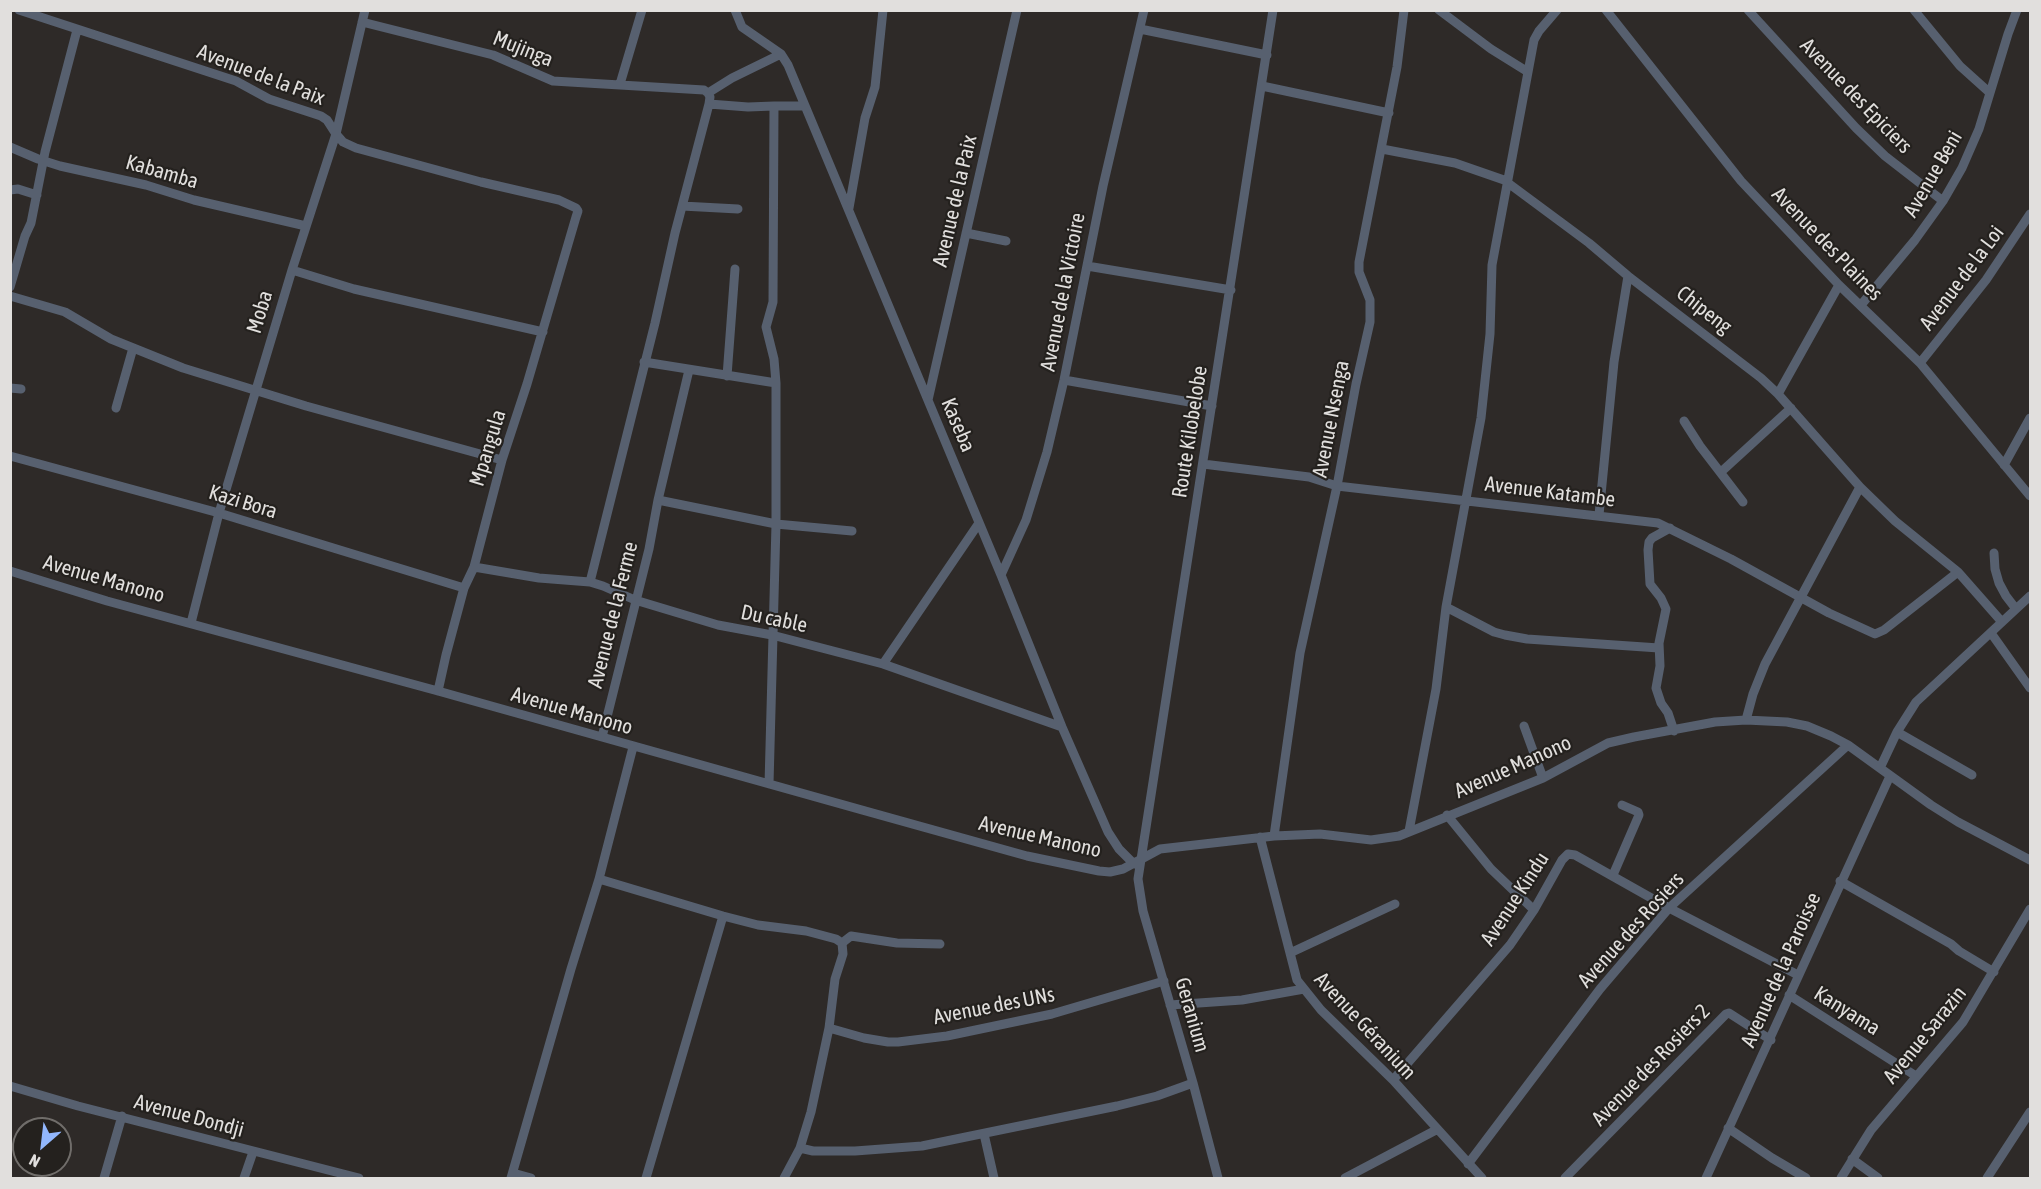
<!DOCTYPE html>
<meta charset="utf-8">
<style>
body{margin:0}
#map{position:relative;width:2041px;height:1189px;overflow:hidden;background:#2e2a28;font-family:"Asap Condensed",sans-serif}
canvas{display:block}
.frame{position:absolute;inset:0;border:12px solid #e1dfdd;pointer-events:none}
.north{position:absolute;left:12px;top:1117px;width:60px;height:60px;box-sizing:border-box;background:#24211e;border:2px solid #706d6a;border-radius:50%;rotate:208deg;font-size:16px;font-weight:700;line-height:24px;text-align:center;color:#e1dfdd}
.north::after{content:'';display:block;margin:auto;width:21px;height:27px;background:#92b7fd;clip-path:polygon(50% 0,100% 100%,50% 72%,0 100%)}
</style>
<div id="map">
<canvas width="2041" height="1189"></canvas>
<div class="frame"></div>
<div class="north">N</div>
</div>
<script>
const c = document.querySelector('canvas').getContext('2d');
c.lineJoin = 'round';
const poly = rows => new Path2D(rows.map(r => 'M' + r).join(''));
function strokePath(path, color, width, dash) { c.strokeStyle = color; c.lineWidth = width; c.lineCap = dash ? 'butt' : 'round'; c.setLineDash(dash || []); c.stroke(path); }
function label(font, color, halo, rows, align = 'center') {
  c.font = font + ' "Asap Condensed",sans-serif'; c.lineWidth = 4.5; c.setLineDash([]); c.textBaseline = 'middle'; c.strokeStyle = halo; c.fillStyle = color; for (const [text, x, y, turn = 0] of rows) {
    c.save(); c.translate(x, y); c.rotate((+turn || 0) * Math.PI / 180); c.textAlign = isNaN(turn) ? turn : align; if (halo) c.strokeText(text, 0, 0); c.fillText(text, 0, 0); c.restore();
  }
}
const minor = poly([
 [19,10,236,81,269,99,321,116,327,120,336,134,343,142,356,148,481,182,559,200,576,208,578,211,576,217,527,384,502,460,474,567,464,588,446,655,438,691],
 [735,10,742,27,781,54,788,65,1001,575,1062,727,1108,832,1119,849,1134,864],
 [1439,10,1491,49,1528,72],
 [1606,10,1741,181,1839,285,1920,363,2030,496],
 [1748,10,1856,128,1885,156,1943,201],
 [1914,10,1960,66,1990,93],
 [362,22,493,55,553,81,704,90,708,93],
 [1140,29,1267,55],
 [620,84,642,10],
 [1262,86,1389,113],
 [708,93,732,78,781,54],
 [709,104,748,107,774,106],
 [10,147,38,159,60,166,146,185,194,200,306,226],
 [1382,149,1455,163,1504,180,1589,243,1628,276,1761,378,1778,394,1860,487,1895,521,1958,572,2002,622],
 [10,190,18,189,37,195],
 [682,206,738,209],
 [849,208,865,118,875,87,883,10],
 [966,233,1006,241],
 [1087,266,1231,290],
 [292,270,354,289,543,332],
 [10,287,25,236,31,223,45,152,77,30],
 [10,296,65,312,111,339,183,368,306,406,502,460],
 [1861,305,1915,240,1943,201,1962,168,1979,129,2008,34,2017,10],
 [644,362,776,383],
 [1920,363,1986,280,2030,214],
 [727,376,735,269],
 [1064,380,1212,406],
 [10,388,21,389],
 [1778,394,1839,285],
 [928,400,1017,10],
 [116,408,133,348],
 [1684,421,1700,446,1743,502],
 [10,456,219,513,464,588],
 [1203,464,1309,477,1337,486,1658,523,1731,559,1829,613,1875,634,1884,630,1958,572],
 [2004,465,2030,418],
 [1721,472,1791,408],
 [658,500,776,524,852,531],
 [1599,515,1614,362,1628,276],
 [1670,528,1652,538,1649,542,1648,550,1650,584,1661,598,1666,609,1659,643,1660,666,1656,688,1661,703,1668,713,1674,731],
 [1994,553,1995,569,1999,583,2006,596,2016,609],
 [474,567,539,578,590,582,603,586,635,600,718,625,772,635,883,664,1062,727],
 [10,571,107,601,438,691,862,810,1027,856,1099,871,1110,872,1123,869,1160,849,1274,836,1320,834,1371,840,1399,836,1543,778,1608,743,1634,737,1715,722,1746,720,1787,722,1807,726,1831,736,1848,745,1931,805,1958,822,2030,860],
 [1001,575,1026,520,1047,452,1064,380,1103,186,1144,10],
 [590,582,655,323,675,233,709,104,710,97,708,93],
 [1446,607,1494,632,1505,635,1527,639,1659,648],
 [191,623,219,513,292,270,336,134,365,10],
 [1991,633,2030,688],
 [883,664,979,523],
 [1746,720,1753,694,1765,664,1860,487],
 [1524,726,1543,778],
 [1897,732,1972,775],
 [602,737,649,549,658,500,689,370],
 [1880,768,1897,732,1916,702,2030,596],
 [769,784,776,524,776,383,774,359,766,327,773,302,774,106,805,106],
 [1447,815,1491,869,1534,910],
 [1409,831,1436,689,1446,607,1481,418,1490,334,1492,265,1534,40,1539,31,1557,10],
 [1274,836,1300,653,1337,486,1356,384,1370,322,1370,300,1359,272,1359,262,1397,67,1404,10],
 [1260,837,1297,980,1321,1010,1393,1080,1482,1178],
 [1613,875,1639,815,1638,812,1622,805],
 [599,879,723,916,758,925,806,931,836,939,842,943,843,954,835,979,829,1028,811,1112,800,1148,784,1178],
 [1840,881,1951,944,1959,951,1994,972],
 [842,943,851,936,897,943,940,944],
 [1290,953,1395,904],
 [1789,995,1916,1076],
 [1170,1005,1242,1000,1304,989],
 [829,1028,864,1038,888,1042,898,1042,947,1036,1052,1014,1164,981],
 [1393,1080,1510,945,1534,910,1562,860,1568,854,1575,855,1669,908,1798,975],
 [10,1086,78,1106,359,1178],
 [1728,1128,1772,1158,1806,1178],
 [984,1134,994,1178],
 [800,1148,813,1151,855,1151,922,1146,1117,1106,1157,1096,1193,1083],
 [1852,1159,1878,1178],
 [1468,1164,1600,989,1669,908,1848,745],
 [513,1173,531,1178],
 [104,1178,122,1116],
 [244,1178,253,1152],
 [511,1178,571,969,599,879,633,747],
 [646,1178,723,916],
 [1218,1178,1193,1083,1143,911,1138,879,1273,10],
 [1345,1178,1436,1130],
 [1565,1178,1726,1014,1729,1013,1771,1040],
 [1706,1178,1890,776],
 [1841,1178,1871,1130,1963,1022,2030,909],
 [1987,1178,2030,1112]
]);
const streetNames = [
 ["Mujinga",523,49,22],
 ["Avenue de la Paix",261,75,21],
 ["Avenue des Epiciers",1856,96,46],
 ["Kabamba",162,172,16],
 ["Avenue Beni",1933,174,-60],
 ["Avenue de la Paix",955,201,-77],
 ["Avenue des Plaines",1827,244,46],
 ["Avenue de la Loi",1962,278,-53],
 ["Avenue de la Victoire",1063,292,-79],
 ["Chipeng",1704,310,38],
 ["Moba",260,312,-73],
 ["Avenue Nsenga",1331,419,-79],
 ["Kaseba",958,425,67],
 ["Route Kilobelobe",1190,432,-81],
 ["Mpangula",488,448,-73],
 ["Avenue Katambe",1550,492,7],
 ["Kazi Bora",243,502,17],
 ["Avenue Manono",104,579,16],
 ["Avenue de la Ferme",613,615,-76],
 ["Du cable",774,619,12],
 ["Avenue Manono",572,711,16],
 ["Avenue Manono",1513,767,-24],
 ["Avenue Manono",1040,837,13],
 ["Avenue Kindu",1515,899,-57],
 ["Avenue des Rosiers",1631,930,-48],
 ["Avenue de la Paroisse",1781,970,-66],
 ["Avenue des UNs",994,1006,-11],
 ["Kanyama",1847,1011,32],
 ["Geranium",1192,1015,74],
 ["Avenue Géranium",1365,1026,47],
 ["Avenue Sarazin",1925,1035,-51],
 ["Avenue des Rosiers 2",1651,1065,-46],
 ["Avenue Dondji",189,1116,15]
];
strokePath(minor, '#57606f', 9);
label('21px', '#e1dfdd', '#24211e', streetNames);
</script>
